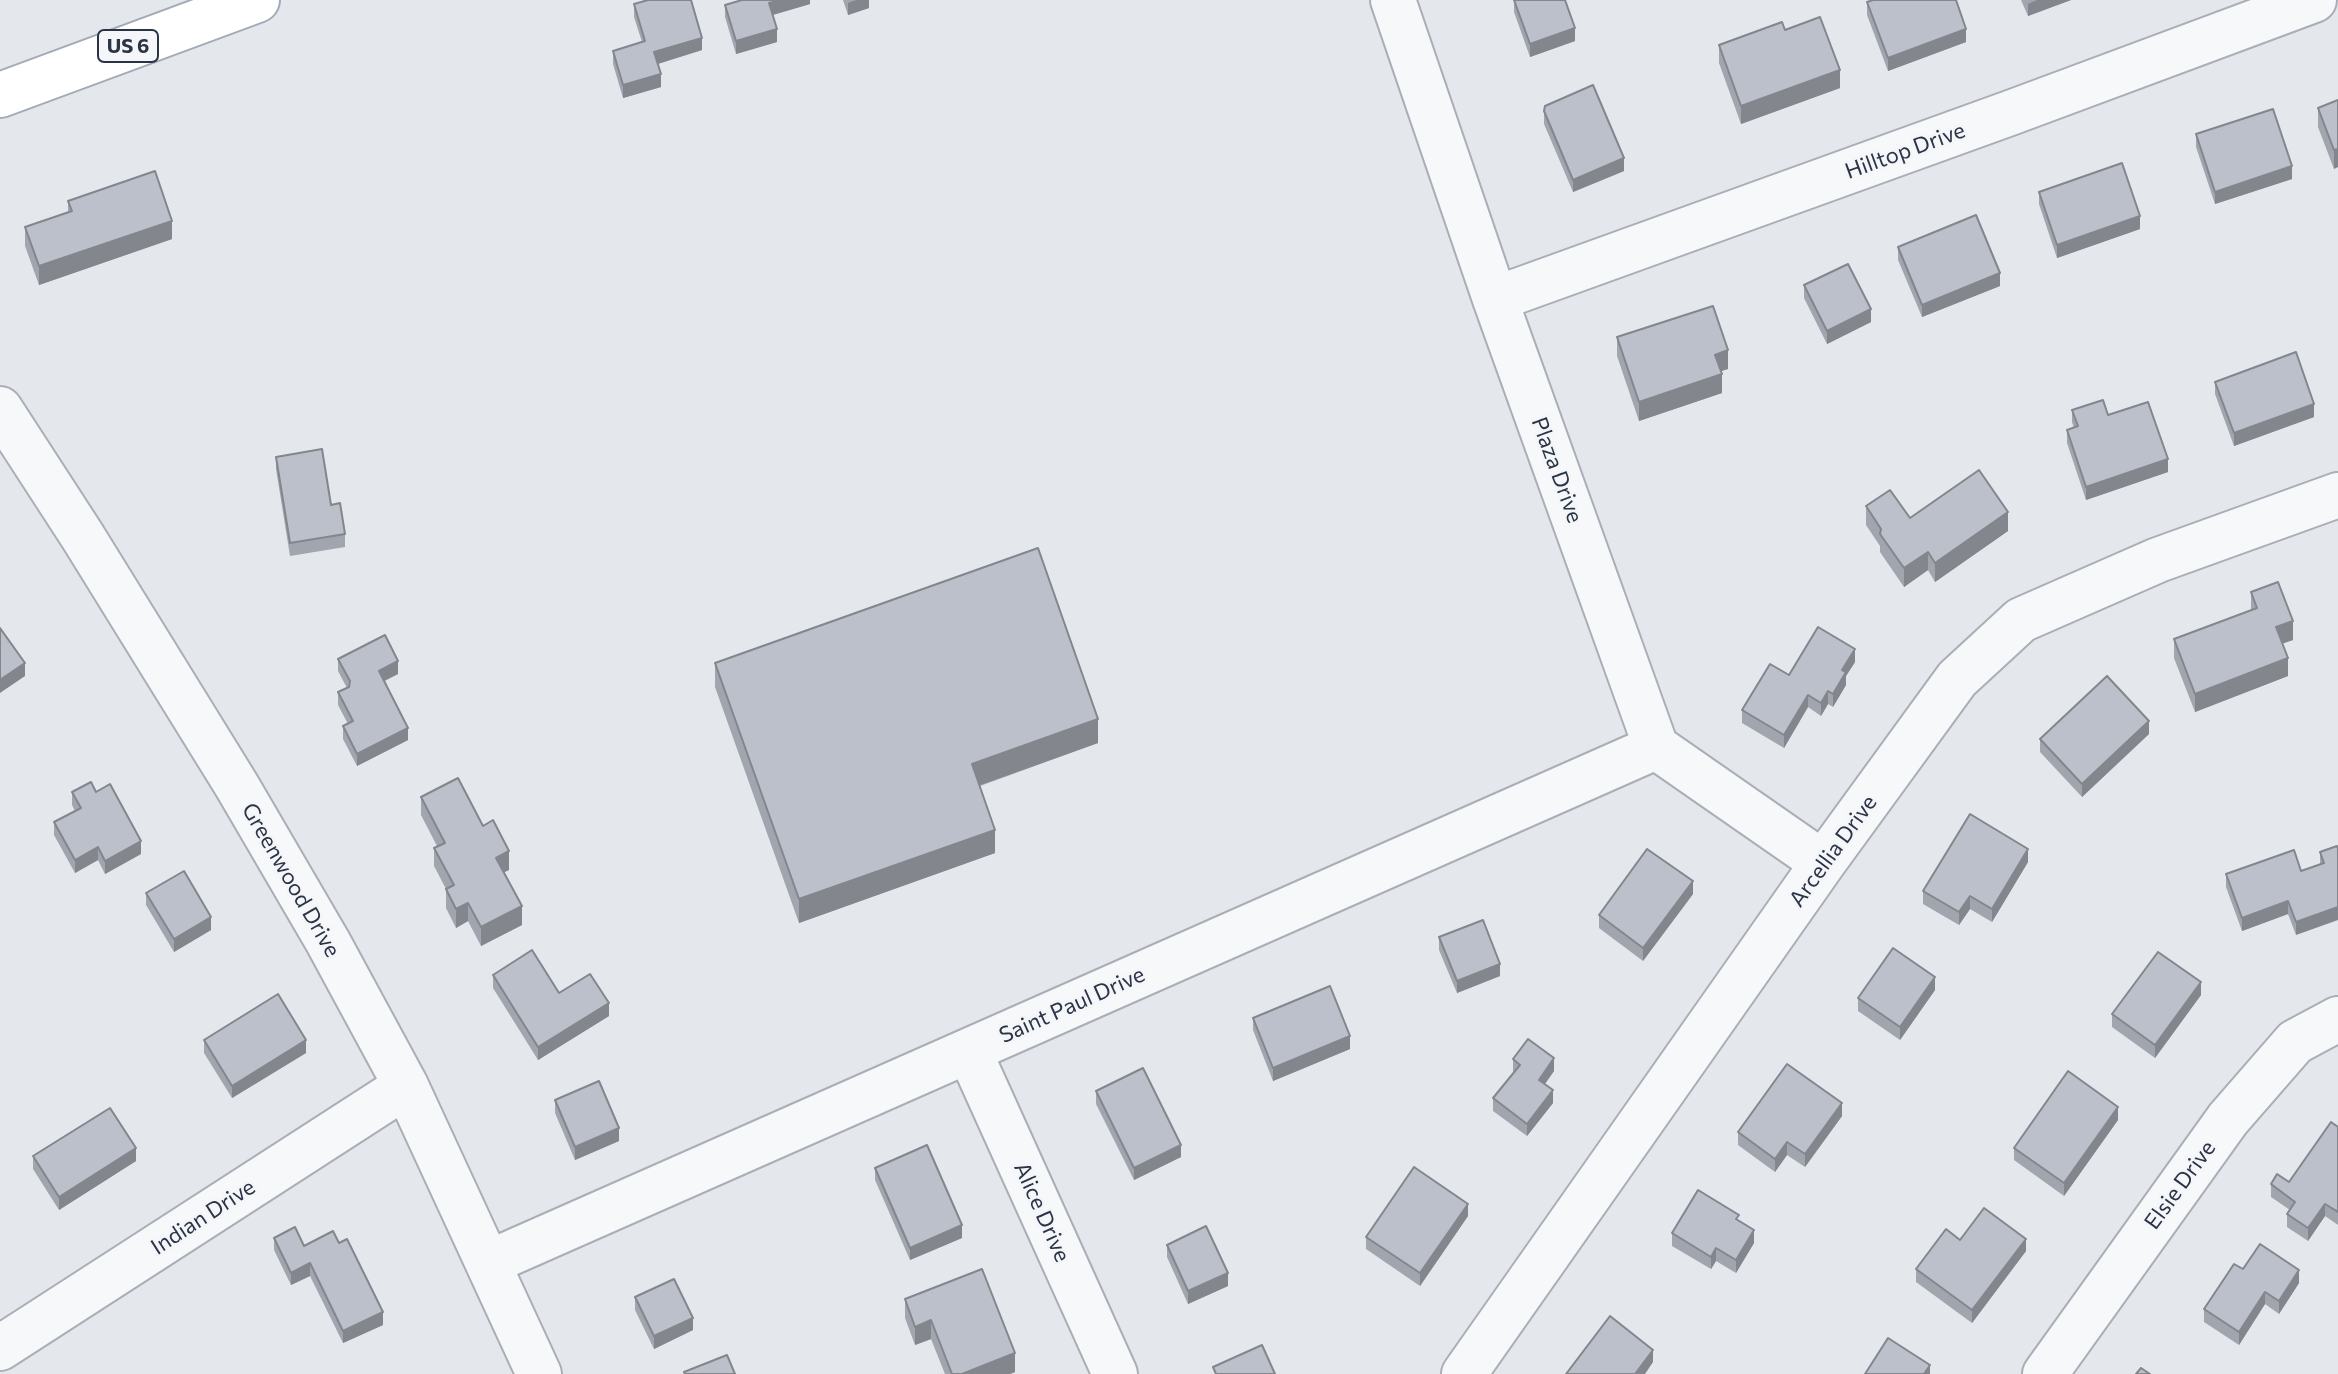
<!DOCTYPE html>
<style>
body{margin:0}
canvas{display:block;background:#e4e7ec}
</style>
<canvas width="2338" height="1374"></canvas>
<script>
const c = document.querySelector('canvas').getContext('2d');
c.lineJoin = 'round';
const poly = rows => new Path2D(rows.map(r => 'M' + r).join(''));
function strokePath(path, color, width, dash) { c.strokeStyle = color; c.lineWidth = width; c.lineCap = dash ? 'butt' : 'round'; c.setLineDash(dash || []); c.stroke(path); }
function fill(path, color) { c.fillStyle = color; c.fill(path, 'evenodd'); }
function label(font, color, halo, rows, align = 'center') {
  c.font = font + ' Commissioner,sans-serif'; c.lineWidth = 6; c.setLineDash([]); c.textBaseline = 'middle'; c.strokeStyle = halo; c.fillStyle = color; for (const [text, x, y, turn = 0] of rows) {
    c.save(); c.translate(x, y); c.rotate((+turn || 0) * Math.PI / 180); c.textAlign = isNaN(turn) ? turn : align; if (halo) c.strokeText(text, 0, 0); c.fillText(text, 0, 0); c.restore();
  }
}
const minor = poly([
 [1393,0,1495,299,1656,747,1823,863],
 [1495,299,2010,113,2314,0],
 [0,409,83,537,237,786,328,942,406,1086,539,1374],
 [969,1051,1115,1374],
 [488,1263,1656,747],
 [0,1348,406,1086],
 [1464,1374,1823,863,1957,679,2021,620,2158,560,2338,495],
 [2045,1374,2228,1119,2295,1042,2338,1019]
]);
const major = poly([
 [0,95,257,0]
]);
const wall = poly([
 [810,0,810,4,773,15,777,42,736,54,725,17,725,5],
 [843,0,869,0,869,8,848,15],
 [1514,0,1575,41,1530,57,1514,12],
 [2021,0,2071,0,2028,16],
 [1867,2,1966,42,1888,71,1867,15],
 [634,4,702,50,658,64,661,87,623,98,613,64,613,51,642,42,634,17],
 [1785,30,1840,88,1741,124,1719,63,1719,45],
 [2338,100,2334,169,2318,127,2318,108],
 [1544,111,1624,171,1573,192,1544,124],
 [2196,134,2292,179,2215,204,2196,147],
 [2039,192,2140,229,2057,258,2039,204],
 [68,201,172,239,39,285,25,246,25,227,68,213],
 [1898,247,2000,286,1922,317,1898,260],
 [1804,285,1871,322,1827,344,1804,298],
 [1617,337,1728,369,1721,371,1722,393,1639,421,1617,356],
 [2215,382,2314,417,2234,446,2215,394],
 [2072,410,2108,415,2168,472,2086,500,2067,443,2067,430,2074,428,2072,422],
 [276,457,331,505,345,534,345,547,290,556,276,469],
 [1866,506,1910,518,2008,531,1935,582,1928,570,1904,587,1880,552,1880,546,1866,525],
 [2251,592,2293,640,2282,643,2288,676,2195,712,2174,658,2174,639,2251,610],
 [338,659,398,674,385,681,408,740,357,766,343,739,343,726,348,724,338,705,338,692,347,688,338,671],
 [1855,662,1846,676,1846,685,1833,707,1828,704,1821,716,1808,707,1784,748,1742,723,1742,710,1789,675],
 [715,663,1098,743,980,786,995,853,799,923,715,687],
 [2149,734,2082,797,2040,752,2040,739],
 [72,792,96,792,141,854,105,874,98,860,75,873,54,835,54,822,75,811,72,805],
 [421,797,483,826,509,870,504,872,522,925,481,946,468,921,456,928,446,908,446,889,434,866,434,848,437,846,421,815],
 [2337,846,2296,935,2288,914,2242,931,2226,887,2226,874,2301,871,2320,864,2320,852],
 [2028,862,1992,922,1970,909,1959,925,1923,904,1923,891],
 [146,893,211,930,174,952,146,905],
 [1693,894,1643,961,1599,928,1599,915],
 [1439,937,1500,976,1457,993,1439,950],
 [493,975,559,993,609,1016,538,1060,493,988],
 [1935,990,1900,1040,1858,1011,1858,998],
 [2201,995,2155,1058,2112,1027,2112,1014],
 [1253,1018,1350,1049,1273,1081,1253,1030],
 [204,1040,306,1053,232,1098,204,1053],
 [1513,1059,1554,1071,1545,1084,1553,1103,1527,1136,1493,1111,1493,1098,1513,1073],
 [1096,1091,1181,1157,1134,1180,1096,1104],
 [555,1100,619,1141,575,1160,555,1113],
 [1842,1116,1805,1167,1787,1155,1775,1172,1738,1145,1738,1132],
 [2118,1120,2064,1196,2014,1160,2014,1148],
 [2338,1127,2338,1225,2325,1216,2308,1241,2287,1227,2287,1214,2290,1210,2271,1197,2271,1184,2289,1182],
 [33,1156,136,1161,59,1210,33,1169],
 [875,1168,962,1238,910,1260,875,1180],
 [1468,1216,1420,1286,1366,1249,1366,1237],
 [1739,1221,1754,1243,1736,1273,1716,1261,1711,1269,1672,1246,1672,1233],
 [274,1238,304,1246,383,1325,343,1343,310,1276,291,1285,274,1250],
 [1960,1240,2026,1251,1972,1323,1916,1282,1916,1269],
 [1167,1245,1228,1286,1188,1304,1167,1257],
 [2243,1269,2299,1283,2279,1314,2265,1304,2239,1345,2204,1322,2204,1309],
 [635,1297,693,1330,654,1349,635,1310],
 [905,1299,1015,1372,1010,1374,945,1374,931,1339,915,1345,905,1318]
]);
const shadedWall = poly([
 [781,0,810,0,810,4,769,16,769,3],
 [856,0,869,0,869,8,848,15,848,3],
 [2037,0,2071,0,2028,16,2028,4],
 [1575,28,1575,41,1530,57,1530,44],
 [777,29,777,42,736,54,736,41],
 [1966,29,1966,42,1888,71,1888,58],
 [702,38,702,50,654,65,654,52],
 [1840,70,1840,88,1741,124,1741,106],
 [661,74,661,87,623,98,623,85],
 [2338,149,2338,167,2334,169,2334,150],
 [1624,158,1624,171,1573,192,1573,180],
 [2292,166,2292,179,2215,204,2215,192],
 [2140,216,2140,229,2057,258,2057,245],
 [172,221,172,239,39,285,39,266],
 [2000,273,2000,286,1922,317,1922,305],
 [1871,309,1871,322,1827,344,1827,331],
 [1728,350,1728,369,1715,373,1715,355],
 [1722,374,1722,393,1639,421,1639,402],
 [2314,404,2314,417,2234,446,2234,433],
 [2168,459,2168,472,2086,500,2086,487],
 [2008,512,2008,531,1935,582,1935,563],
 [1928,552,1928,570,1904,587,1904,568],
 [2293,621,2293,640,2276,646,2276,627],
 [1855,649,1855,662,1846,676,1846,685,1833,707,1833,694,1842,670],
 [2288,658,2288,676,2195,712,2195,694],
 [398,661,398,674,379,683,379,671],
 [25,663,25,676,0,693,0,680],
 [1828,691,1828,704,1821,716,1821,703],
 [1808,695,1808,707,1784,748,1784,735],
 [1098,719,1098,743,972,788,972,764],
 [2149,721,2149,734,2082,797,2082,784],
 [408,728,408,740,357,766,357,754],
 [995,830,995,853,799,923,799,899],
 [141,841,141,854,105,874,105,861],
 [98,847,98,860,75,873,75,860],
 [2028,849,2028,862,1992,922,1992,909],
 [509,851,509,870,496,876,496,858],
 [1693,881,1693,894,1643,961,1643,948],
 [1970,896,1970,909,1959,925,1959,912],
 [2288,901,2288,914,2242,931,2242,918],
 [468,903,468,921,456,928,456,909],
 [522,906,522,925,481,946,481,927],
 [2338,907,2338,920,2296,935,2296,922],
 [211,917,211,930,174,952,174,939],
 [1500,964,1500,976,1457,993,1457,981],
 [1935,977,1935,990,1900,1040,1900,1027],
 [2201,982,2201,995,2155,1058,2155,1045],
 [609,1003,609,1016,538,1060,538,1047],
 [1350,1036,1350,1049,1273,1081,1273,1068],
 [306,1040,306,1053,232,1098,232,1086],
 [1554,1058,1554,1071,1539,1092,1539,1080],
 [1553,1090,1553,1103,1527,1136,1527,1124],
 [1842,1103,1842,1116,1805,1167,1805,1154],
 [2118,1107,2118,1120,2064,1196,2064,1183],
 [619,1128,619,1141,575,1160,575,1147],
 [1787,1142,1787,1155,1775,1172,1775,1159],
 [1181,1145,1181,1157,1134,1180,1134,1168],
 [136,1148,136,1161,59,1210,59,1197],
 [1468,1204,1468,1216,1420,1286,1420,1273],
 [2325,1204,2325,1216,2308,1241,2308,1228],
 [962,1225,962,1238,910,1260,910,1248],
 [1754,1230,1754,1243,1736,1273,1736,1260],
 [2026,1239,2026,1251,1972,1323,1972,1310],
 [1716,1248,1716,1261,1711,1269,1711,1257],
 [310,1263,310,1276,291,1285,291,1273],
 [2299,1270,2299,1283,2279,1314,2279,1301],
 [1228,1273,1228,1286,1188,1304,1188,1291],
 [2265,1292,2265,1304,2239,1345,2239,1332],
 [383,1312,383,1325,343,1343,343,1331],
 [693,1318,693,1330,654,1349,654,1336],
 [931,1320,931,1339,915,1345,915,1327],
 [1653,1350,1653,1362,1645,1374,1635,1374],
 [1015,1353,1015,1372,1010,1374,962,1374],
 [1930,1365,1930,1374,1924,1374]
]);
const building = poly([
 [648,0,691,0,702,38,654,52,661,74,623,85,613,51,645,41,634,4,648,0],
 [742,0,781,0,769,3,777,29,736,41,725,5,742,0],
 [1514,0,1565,0,1575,28,1530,44,1514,0],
 [1873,0,1956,0,1966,29,1888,58,1867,2,1873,0],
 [1820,17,1840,70,1741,106,1719,45,1782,22,1785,30,1820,17],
 [1593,85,1624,158,1573,180,1544,111,1545,106,1593,85],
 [2338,100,2338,149,2334,150,2318,108,2338,100],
 [2273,109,2292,166,2215,192,2196,134,2273,109],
 [2122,163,2140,216,2057,245,2039,192,2122,163],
 [155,171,172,221,39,266,25,227,72,211,68,201,155,171],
 [1976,215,2000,273,1922,305,1898,247,1976,215],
 [1848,264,1871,309,1827,331,1804,285,1848,264],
 [1713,306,1728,350,1715,355,1722,374,1639,402,1617,337,1713,306],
 [2296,352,2314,404,2234,433,2215,382,2296,352],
 [2103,400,2108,415,2148,402,2168,459,2086,487,2067,430,2078,426,2072,410,2103,400],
 [322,449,331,505,340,503,345,534,290,543,276,457,322,449],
 [1979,470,2008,512,1935,563,1928,552,1904,568,1880,534,1881,529,1866,506,1890,490,1910,518,1979,470],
 [1038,548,1098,719,972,764,995,830,799,899,715,663,1038,548],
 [2278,582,2293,621,2276,627,2288,658,2195,694,2174,639,2257,608,2251,592,2278,582],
 [1818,627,1855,649,1842,670,1846,672,1833,694,1828,691,1821,703,1808,695,1784,735,1742,710,1770,664,1789,675,1818,627],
 [0,628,25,663,0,680,0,628],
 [385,635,398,661,379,671,408,728,357,754,343,726,353,721,338,692,349,687,350,681,338,659,385,635],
 [2107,676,2149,721,2082,784,2040,739,2107,676],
 [458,778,483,826,493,820,509,851,496,858,522,906,481,927,468,903,456,909,446,889,454,885,434,848,445,843,421,797,458,778],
 [91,782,96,792,110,784,141,841,105,861,98,847,75,860,54,822,81,808,72,792,91,782],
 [1970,814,2028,849,1992,909,1970,896,1959,912,1923,891,1970,814],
 [2337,846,2338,849,2338,907,2296,922,2288,901,2242,918,2226,874,2294,850,2301,871,2324,863,2320,852,2337,846],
 [1647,849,1693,881,1643,948,1599,915,1647,849],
 [184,871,211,917,174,939,146,893,184,871],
 [1483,920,1500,964,1457,981,1439,937,1483,920],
 [1893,948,1935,977,1900,1027,1858,998,1893,948],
 [532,950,559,993,590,974,609,1003,538,1047,493,975,532,950],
 [2158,952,2201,982,2155,1045,2112,1014,2158,952],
 [1330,986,1350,1036,1273,1068,1253,1018,1330,986],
 [278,994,306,1040,232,1086,204,1040,278,994],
 [1528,1039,1554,1058,1539,1080,1553,1090,1527,1124,1493,1098,1520,1065,1513,1059,1528,1039],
 [1787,1064,1842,1103,1805,1154,1787,1142,1775,1159,1738,1132,1787,1064],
 [1143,1068,1181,1145,1134,1168,1096,1091,1143,1068],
 [2068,1071,2118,1107,2064,1183,2014,1148,2068,1071],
 [599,1081,619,1128,575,1147,555,1100,599,1081],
 [110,1108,136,1148,59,1197,33,1156,110,1108],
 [2331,1122,2338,1127,2338,1212,2325,1204,2308,1228,2287,1214,2295,1202,2271,1184,2277,1174,2289,1182,2331,1122],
 [927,1145,962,1225,910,1248,875,1168,927,1145],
 [1414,1167,1468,1204,1420,1273,1366,1237,1414,1167],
 [1698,1190,1739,1215,1736,1219,1754,1230,1736,1260,1716,1248,1711,1257,1672,1233,1698,1190],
 [1984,1208,2026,1239,1972,1310,1916,1269,1946,1229,1960,1240,1984,1208],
 [1206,1226,1228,1273,1188,1291,1167,1245,1206,1226],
 [295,1227,304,1246,333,1231,339,1243,347,1239,383,1312,343,1331,310,1263,291,1273,274,1238,295,1227],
 [2260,1244,2299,1270,2279,1301,2265,1292,2239,1332,2204,1309,2234,1264,2243,1269,2260,1244],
 [982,1269,1015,1353,962,1374,952,1374,931,1320,915,1327,905,1299,982,1269],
 [674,1279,693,1318,654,1336,635,1297,674,1279],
 [1610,1316,1653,1350,1635,1374,1566,1374,1610,1316],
 [1888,1338,1930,1365,1924,1374,1865,1374,1888,1338],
 [1262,1345,1275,1374,1216,1374,1213,1367,1262,1345],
 [727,1355,735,1374,685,1374,684,1372,727,1355],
 [2141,1368,2150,1374,2136,1374,2141,1368]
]);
const shields = [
 [128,46,60]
];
const shieldNames = [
 ["US 6",128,46]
];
const streetNames = [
 ["Hilltop Drive",1905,151,-20],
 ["Plaza Drive",1557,470,70],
 ["Arcellia Drive",1833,851,-54],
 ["Greenwood Drive",291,880,60],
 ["Saint Paul Drive",1072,1005,-24],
 ["Elsie Drive",2180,1185,-54],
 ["Alice Drive",1042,1212,66],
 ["Indian Drive",203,1217,-33]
];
strokePath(minor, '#a9aeb7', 48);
strokePath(major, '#a3abb8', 48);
strokePath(minor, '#f7f8fa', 44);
strokePath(major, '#fff', 44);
fill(wall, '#a1a5ae');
fill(shadedWall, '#83868d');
fill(building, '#bbc0ca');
strokePath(building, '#83868d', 2);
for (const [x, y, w] of shields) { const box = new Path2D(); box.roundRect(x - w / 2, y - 16, w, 32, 6); c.fillStyle = '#f4f6f9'; c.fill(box); strokePath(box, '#2b3445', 2); }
label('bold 20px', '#2b3445', null, shieldNames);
label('22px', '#2b3445', '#f4f6f9', streetNames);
</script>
